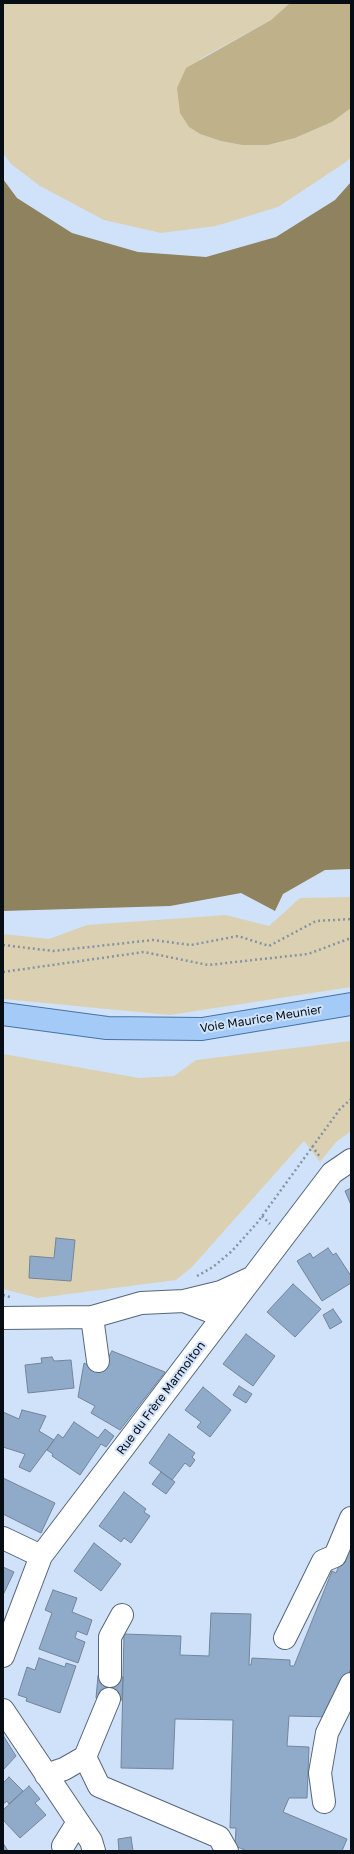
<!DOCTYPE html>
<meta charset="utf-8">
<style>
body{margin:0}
#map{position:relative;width:354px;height:1854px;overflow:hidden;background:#cfe2f9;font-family:"Golos Text",sans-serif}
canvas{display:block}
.frame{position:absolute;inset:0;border:4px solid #070d15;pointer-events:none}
</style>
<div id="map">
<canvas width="354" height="1854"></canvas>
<div class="frame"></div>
</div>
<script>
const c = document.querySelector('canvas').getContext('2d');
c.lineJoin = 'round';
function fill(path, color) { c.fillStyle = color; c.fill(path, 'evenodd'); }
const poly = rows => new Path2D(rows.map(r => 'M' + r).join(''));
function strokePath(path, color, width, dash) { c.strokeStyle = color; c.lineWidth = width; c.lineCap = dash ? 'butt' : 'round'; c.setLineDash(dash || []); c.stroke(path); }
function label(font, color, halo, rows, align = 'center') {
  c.font = font + ' "Golos Text",sans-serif'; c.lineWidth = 4; c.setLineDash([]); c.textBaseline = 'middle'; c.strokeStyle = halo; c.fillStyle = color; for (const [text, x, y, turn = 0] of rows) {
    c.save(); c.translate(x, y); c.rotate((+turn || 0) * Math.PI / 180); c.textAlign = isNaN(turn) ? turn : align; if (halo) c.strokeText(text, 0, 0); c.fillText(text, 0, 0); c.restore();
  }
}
const green = poly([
 [3,3,290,3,271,20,200,59,189,127,200,134,221,141,242,145,268,145,295,138,332,122,351,108,351,157,346,162,278,207,216,226,161,233,104,220,40,186,11,164,3,153],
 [351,897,351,987,170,1015,3,999,3,934,49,939,87,925,226,915,269,926,300,898],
 [351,1041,351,1131,336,1142,320,1162,304,1141,192,1267,176,1280,38,1298,3,1289,3,1054,139,1078,174,1076,196,1060]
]);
const forest = poly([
 [290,3,351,3,351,108,332,122,295,138,268,145,242,145,221,141,200,134,189,127,180,113,177,88,186,68,271,20]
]);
const water = poly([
 [3,179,17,198,72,233,138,252,206,257,276,237,335,200,351,182,351,869,325,870,283,894,275,911,241,893,170,906,3,911]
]);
const building = poly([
 [351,1188,351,1205,345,1191,351,1188],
 [56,1238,75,1240,71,1281,29,1278,30,1256,54,1258,56,1238],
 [328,1248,333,1255,336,1253,351,1276,351,1283,322,1301,297,1261,310,1253,313,1258,328,1248],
 [293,1284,321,1309,295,1337,267,1312,293,1284],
 [333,1309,342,1322,330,1329,323,1315,333,1309],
 [246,1334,275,1356,253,1386,223,1364,246,1334],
 [112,1351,165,1372,120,1430,91,1413,95,1406,78,1397,84,1363,100,1371,112,1351],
 [52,1357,54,1361,71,1360,74,1388,28,1393,25,1365,42,1363,41,1358,52,1357],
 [239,1386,252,1394,246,1403,233,1395,239,1386],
 [203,1387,231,1410,210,1437,197,1427,201,1422,185,1410,203,1387],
 [22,1410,46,1416,39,1431,54,1440,30,1472,19,1467,25,1454,3,1447,3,1412,19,1419,22,1410],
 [74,1422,98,1438,105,1429,114,1436,106,1447,101,1444,80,1475,52,1456,53,1454,47,1450,58,1434,63,1438,74,1422],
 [169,1434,195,1453,192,1457,195,1460,190,1467,185,1463,172,1480,149,1463,169,1434],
 [161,1472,175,1482,166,1494,152,1484,161,1472],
 [3,1478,55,1503,41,1533,3,1514,3,1478],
 [124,1492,146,1509,144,1512,150,1516,131,1543,124,1538,121,1542,99,1526,124,1492],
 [351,1536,351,1668,331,1717,289,1716,287,1746,309,1747,307,1798,289,1798,283,1812,347,1839,342,1851,247,1851,235,1846,236,1828,230,1828,233,1720,175,1719,173,1769,121,1768,124,1634,181,1636,180,1655,209,1656,211,1613,251,1614,249,1665,251,1665,252,1658,290,1660,290,1666,294,1666,332,1571,336,1573,351,1536],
 [94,1543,121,1564,101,1591,74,1571,94,1543],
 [3,1567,14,1572,3,1595,3,1567],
 [53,1590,77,1598,72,1612,92,1620,87,1635,77,1631,75,1638,85,1642,78,1663,39,1649,52,1613,45,1610,53,1590],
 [39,1658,65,1667,66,1663,76,1666,60,1713,26,1701,27,1698,18,1695,27,1667,35,1670,39,1658],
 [98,1676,123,1677,122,1700,96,1698,98,1676],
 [4,1737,16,1756,3,1770,3,1738,4,1737],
 [9,1777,23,1791,9,1804,7,1801,3,1804,3,1783,9,1777],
 [29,1786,40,1799,35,1803,46,1815,20,1838,3,1820,3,1810,29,1786],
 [131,1837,133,1851,119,1851,118,1839,131,1837],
 [3,1843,8,1851,3,1851,3,1843]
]);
const path = poly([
 [3,945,53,951,153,940,191,945,238,936,269,946,316,921,351,919],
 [3,972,144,952,208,965,308,954,351,938],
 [312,1146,320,1157],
 [262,1216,270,1224],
 [197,1276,213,1267,232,1251,257,1223,340,1109,351,1099],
 [3,1295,10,1297]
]);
const minor = poly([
 [184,1301,221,1292,249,1279],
 [92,1317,98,1361],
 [3,1318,92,1317,141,1303,184,1301,212,1312,219,1321],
 [3,1538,41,1556],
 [285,1638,323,1561,335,1556,351,1518],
 [3,1656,41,1556,332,1173,351,1160],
 [110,1676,110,1637,122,1615],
 [3,1710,91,1841,94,1851],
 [85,1757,99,1786,219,1837,227,1851],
 [46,1775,64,1769,85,1757,109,1699],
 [324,1802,320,1773,327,1733,351,1684],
 [63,1846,78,1822]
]);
const major = poly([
 [3,1014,107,1028,202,1029,351,1004]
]);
const streetNames = [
 ["Voie Maurice Meunier",261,1019,-9],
 ["Rue du Frère Marmoiton",161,1398,-53]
];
fill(green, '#dbd1b2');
fill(forest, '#bfb28b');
fill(water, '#8f825e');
fill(building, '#90aac9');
strokePath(building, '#748599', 1);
strokePath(minor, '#566679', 24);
strokePath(major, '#4672a4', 24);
strokePath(path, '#8593a5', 2.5, [2, 3]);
strokePath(minor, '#fff', 22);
strokePath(major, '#a4cbf7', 22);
label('12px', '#070d15', '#cfe2f9', streetNames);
</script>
